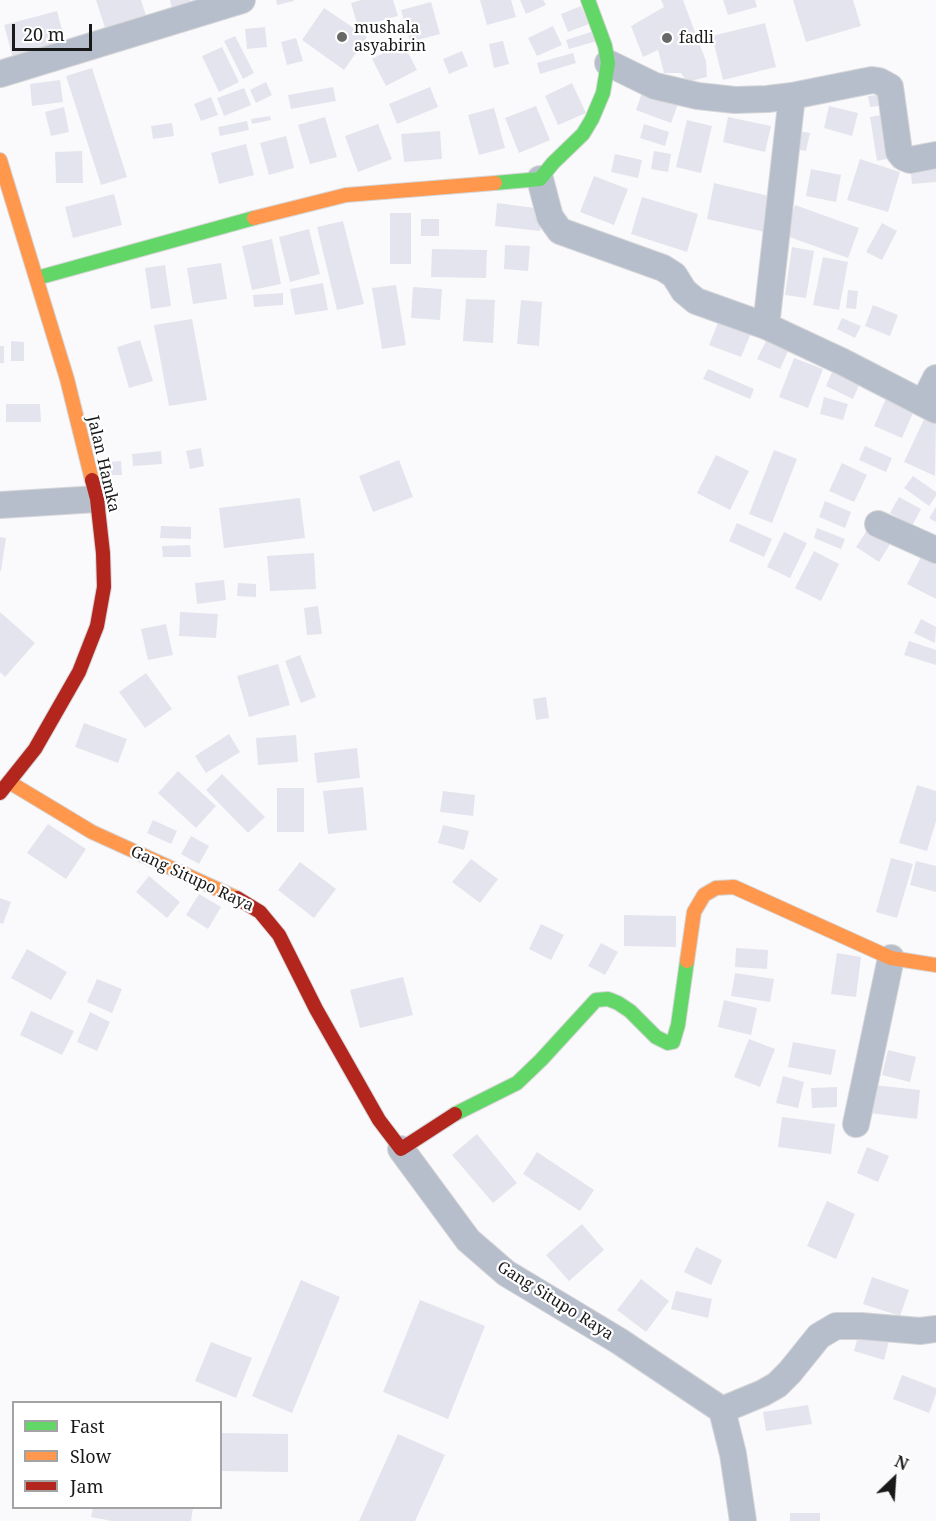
<!DOCTYPE html>
<style>
body{margin:0}
#map{position:relative;width:936px;height:1521px;overflow:hidden;background:#fafafc;font-family:"Noto Serif",serif}
canvas{display:block}
.legend{position:absolute;left:12px;top:1401px;width:210px;height:108px;box-sizing:border-box;background:#fff;border:2px solid #a3a3a3;margin:0;padding:8px 10px;list-style:none;font-size:18px;color:#19191a}
.legend li{display:flex;align-items:center;gap:12px;height:30px}
.legend b{width:30px;border:2px solid #a3a3a3}
.north{position:absolute;left:864px;top:1449px;width:60px;height:60px;-webkit-text-stroke:4px #fff;paint-order:stroke;rotate:25deg;font-size:16px;font-weight:700;line-height:24px;text-align:center;color:#19191a}
.north::after{content:'';display:block;margin:auto;width:21px;height:27px;background:#19191a;clip-path:polygon(50% 0,100% 100%,50% 72%,0 100%)}
.scale{position:absolute;left:12px;top:24px;width:80px;height:27px;box-sizing:border-box;border:3px solid #19191a;border-top:0;padding-left:8px;font-size:18px;line-height:21px;white-space:nowrap;color:#19191a;-webkit-text-stroke:4px #fff;paint-order:stroke}
</style>
<div id="map">
<canvas width="936" height="1521"></canvas>
<ul class="legend">
<li><b style="height:8px;background:#63d668"></b>Fast</li>
<li><b style="height:8px;background:#ff974d"></b>Slow</li>
<li><b style="height:8px;background:#b3261e"></b>Jam</li>
</ul>
<div class="north">N</div>
<div class="scale">20 m</div>
</div>
<script>
const c = document.querySelector('canvas').getContext('2d');
c.lineJoin = 'round';
function fill(path, color) { c.fillStyle = color; c.fill(path, 'evenodd'); }
const poly = rows => new Path2D(rows.map(r => 'M' + r).join(''));
function strokePath(path, color, width, dash) { c.strokeStyle = color; c.lineWidth = width; c.lineCap = dash ? 'butt' : 'round'; c.setLineDash(dash || []); c.stroke(path); }
function label(font, color, halo, rows, align = 'center') {
  c.font = font + ' "Noto Serif",serif'; c.lineWidth = 4.5; c.setLineDash([]); c.textBaseline = 'middle'; c.strokeStyle = halo; c.fillStyle = color; for (const [text, x, y, turn = 0] of rows) {
    c.save(); c.translate(x, y); c.rotate((+turn || 0) * Math.PI / 180); c.textAlign = isNaN(turn) ? turn : align; if (halo) c.strokeText(text, 0, 0); c.fillText(text, 0, 0); c.restore();
  }
}
const building = poly([
 [96,0,141,0,149,25,108,37],
 [170,0,190,0,192,6,172,10],
 [276,0,294,0,294,1,277,5],
 [361,0,393,0,398,16,358,27,351,3],
 [480,0,511,0,516,17,487,25],
 [520,0,543,0,546,5,526,14],
 [661,0,683,0,706,61,707,77,687,82,681,73,664,73,658,50,643,57,631,26,664,7],
 [723,0,755,0,757,7,728,15],
 [793,0,853,0,861,26,806,42],
 [431,2,440,34,410,42,401,10],
 [581,6,589,24,568,32,561,14],
 [324,8,367,37,344,70,302,40],
 [57,11,67,48,14,62,4,25],
 [765,23,776,67,723,80,712,36],
 [553,26,562,45,537,56,528,38],
 [265,27,267,47,247,49,245,29],
 [594,31,597,41,569,49,566,40],
 [235,36,254,73,243,79,224,41],
 [296,38,303,61,287,65,281,42],
 [503,41,509,64,494,68,489,44],
 [403,43,417,70,386,86,372,59],
 [222,47,239,82,219,92,202,56],
 [462,51,468,66,449,74,443,59],
 [573,53,576,63,540,74,537,63],
 [92,68,127,177,101,185,66,76],
 [60,80,63,102,32,106,30,84],
 [266,82,272,95,256,103,250,90],
 [572,83,586,113,558,125,545,96],
 [333,87,336,101,291,109,288,95],
 [430,87,438,107,397,124,389,104],
 [244,88,251,105,224,116,217,98],
 [643,90,678,104,671,123,636,110],
 [887,94,888,105,870,107,868,96],
 [211,97,218,115,201,121,194,104],
 [536,106,550,140,519,153,505,118],
 [829,106,858,113,852,136,824,128],
 [64,107,69,132,51,136,45,112],
 [494,108,505,148,479,155,468,115],
 [887,114,895,157,877,161,870,117],
 [270,116,271,120,252,124,251,119],
 [325,117,337,157,310,164,298,125],
 [728,117,771,126,765,152,723,142],
 [687,120,712,126,701,173,676,167],
 [247,121,249,130,220,136,218,127],
 [172,123,174,136,153,139,151,126],
 [378,124,392,159,358,172,345,136],
 [644,124,669,132,665,146,640,138],
 [440,131,442,159,404,162,401,134],
 [798,131,810,133,806,151,795,149],
 [286,136,294,168,269,175,260,143],
 [246,144,254,175,219,184,211,153],
 [82,151,83,183,56,183,55,152],
 [654,151,671,154,668,172,651,169],
 [615,154,642,160,638,178,611,172],
 [860,159,900,172,888,212,847,200],
 [936,160,936,182,912,184,910,163],
 [811,169,841,175,836,202,806,196],
 [594,176,628,189,614,225,580,212],
 [714,183,773,197,765,232,707,219],
 [114,194,122,225,73,238,65,207],
 [642,197,698,214,687,252,631,234],
 [497,203,543,209,540,231,495,226],
 [795,205,859,228,848,258,784,235],
 [390,213,411,213,411,264,390,264],
 [421,219,439,219,439,236,421,236],
 [343,221,364,304,337,310,317,227],
 [882,223,897,231,882,260,866,252],
 [309,229,320,274,290,282,279,237],
 [272,239,281,284,252,290,242,246],
 [505,245,530,246,528,271,504,269],
 [792,247,814,251,806,298,785,295],
 [432,249,487,250,486,278,431,277],
 [823,257,848,262,839,310,813,305],
 [221,263,227,299,193,304,187,268],
 [165,265,171,306,151,309,145,268],
 [323,283,328,310,295,315,290,289],
 [396,285,406,345,382,349,372,288],
 [413,287,442,289,440,320,411,318],
 [848,290,858,291,856,309,846,308],
 [283,293,283,305,254,307,253,295],
 [466,299,495,300,493,343,463,341],
 [521,300,542,302,539,346,517,344],
 [873,305,898,315,890,336,865,326],
 [720,318,752,331,741,357,709,345],
 [842,318,861,326,855,338,837,329],
 [192,319,207,400,169,406,154,325],
 [768,337,790,347,780,369,757,359],
 [140,340,153,381,129,388,117,347],
 [11,341,24,342,24,361,11,361],
 [0,346,4,346,4,363,0,363],
 [794,358,823,369,808,408,779,397],
 [835,365,862,378,853,399,826,386],
 [708,369,754,389,750,399,703,379],
 [888,394,916,406,902,438,874,426],
 [824,397,848,404,843,420,820,414],
 [6,404,40,404,41,422,6,422],
 [925,417,936,422,935,476,904,462],
 [865,446,892,458,886,472,859,460],
 [201,448,204,466,190,469,186,451],
 [774,450,797,459,772,523,749,514],
 [161,451,162,464,133,466,132,454],
 [716,455,749,471,730,510,697,493],
 [399,460,413,497,373,512,359,476],
 [121,461,122,475,110,475,110,462],
 [842,463,867,475,854,502,829,491],
 [913,476,936,492,936,496,929,506,904,488],
 [899,497,921,509,912,526,890,513],
 [300,498,305,538,224,548,219,508],
 [825,501,851,512,845,528,819,517],
 [936,507,936,522,929,518],
 [737,523,772,539,764,557,729,541],
 [161,526,191,527,191,539,160,538],
 [869,527,892,541,879,562,856,547],
 [817,528,845,539,841,549,814,538],
 [784,532,807,543,790,578,767,567],
 [0,537,6,538,1,571,0,571],
 [190,545,191,557,163,557,162,546],
 [814,551,839,564,821,601,795,588],
 [314,553,316,589,270,591,267,556],
 [922,555,936,562,936,599,907,584],
 [224,580,226,600,197,604,195,583],
 [238,583,256,584,256,597,237,596],
 [318,606,322,634,307,635,304,608],
 [0,612,35,643,5,677,0,672],
 [180,612,218,614,216,638,179,636],
 [921,619,936,627,935,643,914,633],
 [166,624,173,655,148,660,141,629],
 [909,641,936,650,936,665,904,655],
 [300,655,316,697,301,703,285,661],
 [278,664,290,705,249,717,237,676],
 [146,673,172,709,145,728,119,692],
 [546,697,549,718,536,720,533,699],
 [84,723,127,739,118,763,75,747],
 [229,734,240,752,206,773,195,756],
 [296,735,298,762,258,765,256,738],
 [357,748,360,778,317,783,314,753],
 [178,771,216,806,196,828,158,793],
 [222,774,265,817,248,833,206,790],
 [917,785,936,791,936,821,927,851,899,843],
 [363,787,367,830,328,834,323,791],
 [277,788,304,788,304,832,277,832],
 [443,791,475,795,473,816,440,812],
 [153,820,177,831,171,844,147,833],
 [48,824,86,849,66,879,27,853],
 [443,825,469,831,464,850,438,843],
 [191,836,209,846,199,864,181,854],
 [891,858,913,864,897,918,876,912],
 [471,859,498,879,480,903,452,882],
 [916,861,936,866,936,892,910,885],
 [300,862,336,889,314,918,278,890],
 [149,876,180,902,167,918,136,892],
 [199,894,221,907,208,929,186,915],
 [0,898,11,902,3,924,0,923],
 [624,915,676,916,676,947,624,946],
 [541,924,564,935,551,960,529,949],
 [601,943,618,952,605,975,588,966],
 [736,948,768,950,767,969,735,967],
 [27,949,67,972,51,1000,11,978],
 [837,953,861,957,856,997,831,994],
 [735,973,774,979,770,1002,731,996],
 [403,977,413,1015,360,1028,350,990],
 [97,979,122,989,112,1013,87,1002],
 [724,1000,757,1008,751,1035,718,1027],
 [31,1011,74,1031,62,1055,20,1035],
 [90,1012,110,1022,97,1051,77,1042],
 [749,1039,775,1049,760,1087,734,1077],
 [793,1042,836,1050,831,1075,788,1067],
 [888,1050,916,1057,910,1082,882,1075],
 [783,1076,804,1082,798,1108,776,1103],
 [873,1085,920,1090,917,1119,870,1113],
 [837,1087,837,1107,812,1108,811,1088],
 [782,1117,835,1124,831,1154,778,1147],
 [477,1134,517,1183,493,1203,452,1155],
 [867,1147,889,1156,878,1182,857,1173],
 [537,1152,594,1190,580,1211,523,1174],
 [827,1201,855,1214,836,1259,807,1246],
 [582,1224,604,1250,569,1281,546,1255],
 [696,1247,722,1260,711,1285,684,1272],
 [872,1277,909,1290,900,1316,863,1304],
 [641,1279,669,1301,646,1332,617,1310],
 [301,1280,340,1297,292,1413,252,1396],
 [676,1291,712,1299,708,1318,671,1309],
 [420,1300,485,1326,448,1419,383,1392],
 [860,1329,890,1337,884,1360,854,1351],
 [211,1342,252,1358,236,1398,195,1381],
 [902,1375,936,1388,936,1394,929,1413,893,1399],
 [808,1405,812,1424,766,1431,763,1412],
 [220,1433,288,1434,288,1472,220,1471],
 [398,1434,445,1455,415,1521,359,1521],
 [93,1508,193,1508,191,1521,112,1521,91,1517],
 [790,1513,820,1513,820,1521,790,1521]
]);
const street = poly([
 [608,63,655,86,698,96,735,100,767,99,792,96,872,80,879,81,890,87,899,152,903,157,910,160,936,155],
 [0,74,242,0],
 [540,179,550,217,560,231,663,268,674,275,684,291,696,301,766,326,843,362,936,410],
 [766,326,792,96],
 [924,402,936,378],
 [0,505,97,499],
 [878,524,936,550],
 [856,1124,891,958],
 [401,1149,468,1240,506,1273,619,1341,722,1410],
 [743,1521,733,1454,722,1410,763,1393,777,1385,790,1372,819,1336,836,1326,861,1326,920,1331,936,1329]
]);
const fast = poly([
 [495,183,540,179,553,163,583,134,592,119,603,93,608,63,605,46,588,0],
 [37,278,254,218],
 [455,1114,517,1083,541,1060,596,1000,608,999,618,1003,630,1011,656,1037,668,1043,673,1042,678,1025,687,961]
]);
const slow = poly([
 [0,160,67,379,92,480],
 [254,218,346,195,495,183],
 [9,782,92,832,237,898],
 [687,961,694,912,704,895,716,888,734,887,891,958,936,965]
]);
const jam = poly([
 [0,793,35,749,79,672,97,626,104,587,103,553,97,499,92,480],
 [237,898,260,912,279,935,316,1009,379,1120,401,1149,455,1114]
]);
const markers = [
 [342,37,6,"#686869"],
 [667,38,6,"#686869"]
];
const poiNames = [
 ["mushala",354,28],
 ["asyabirin",354,46],
 ["fadli",679,38]
];
const streetNames = [
 ["Jalan Hamka",103,464,77],
 ["Gang Situpo Raya",192,879,25],
 ["Gang Situpo Raya",555,1301,32]
];
fill(building, '#e4e4ee');
strokePath(street, '#d6d6d8', 28);
strokePath(fast, '#d6d6d8', 16);
strokePath(slow, '#d6d6d8', 16);
strokePath(jam, '#d6d6d8', 16);
strokePath(street, '#b6becc', 26);
strokePath(fast, '#63d668', 14);
strokePath(slow, '#ff974d', 14);
strokePath(jam, '#b3261e', 14);
for (const [x, y, r, color] of markers) { const dot = new Path2D(); dot.arc(x, y, r, 0, 2 * Math.PI); c.fillStyle = color; c.fill(dot); strokePath(dot, '#fff', 2); }
label('16px', '#19191a', '#fff', poiNames, 'left');
label('16px', '#19191a', '#fff', streetNames);
</script>
